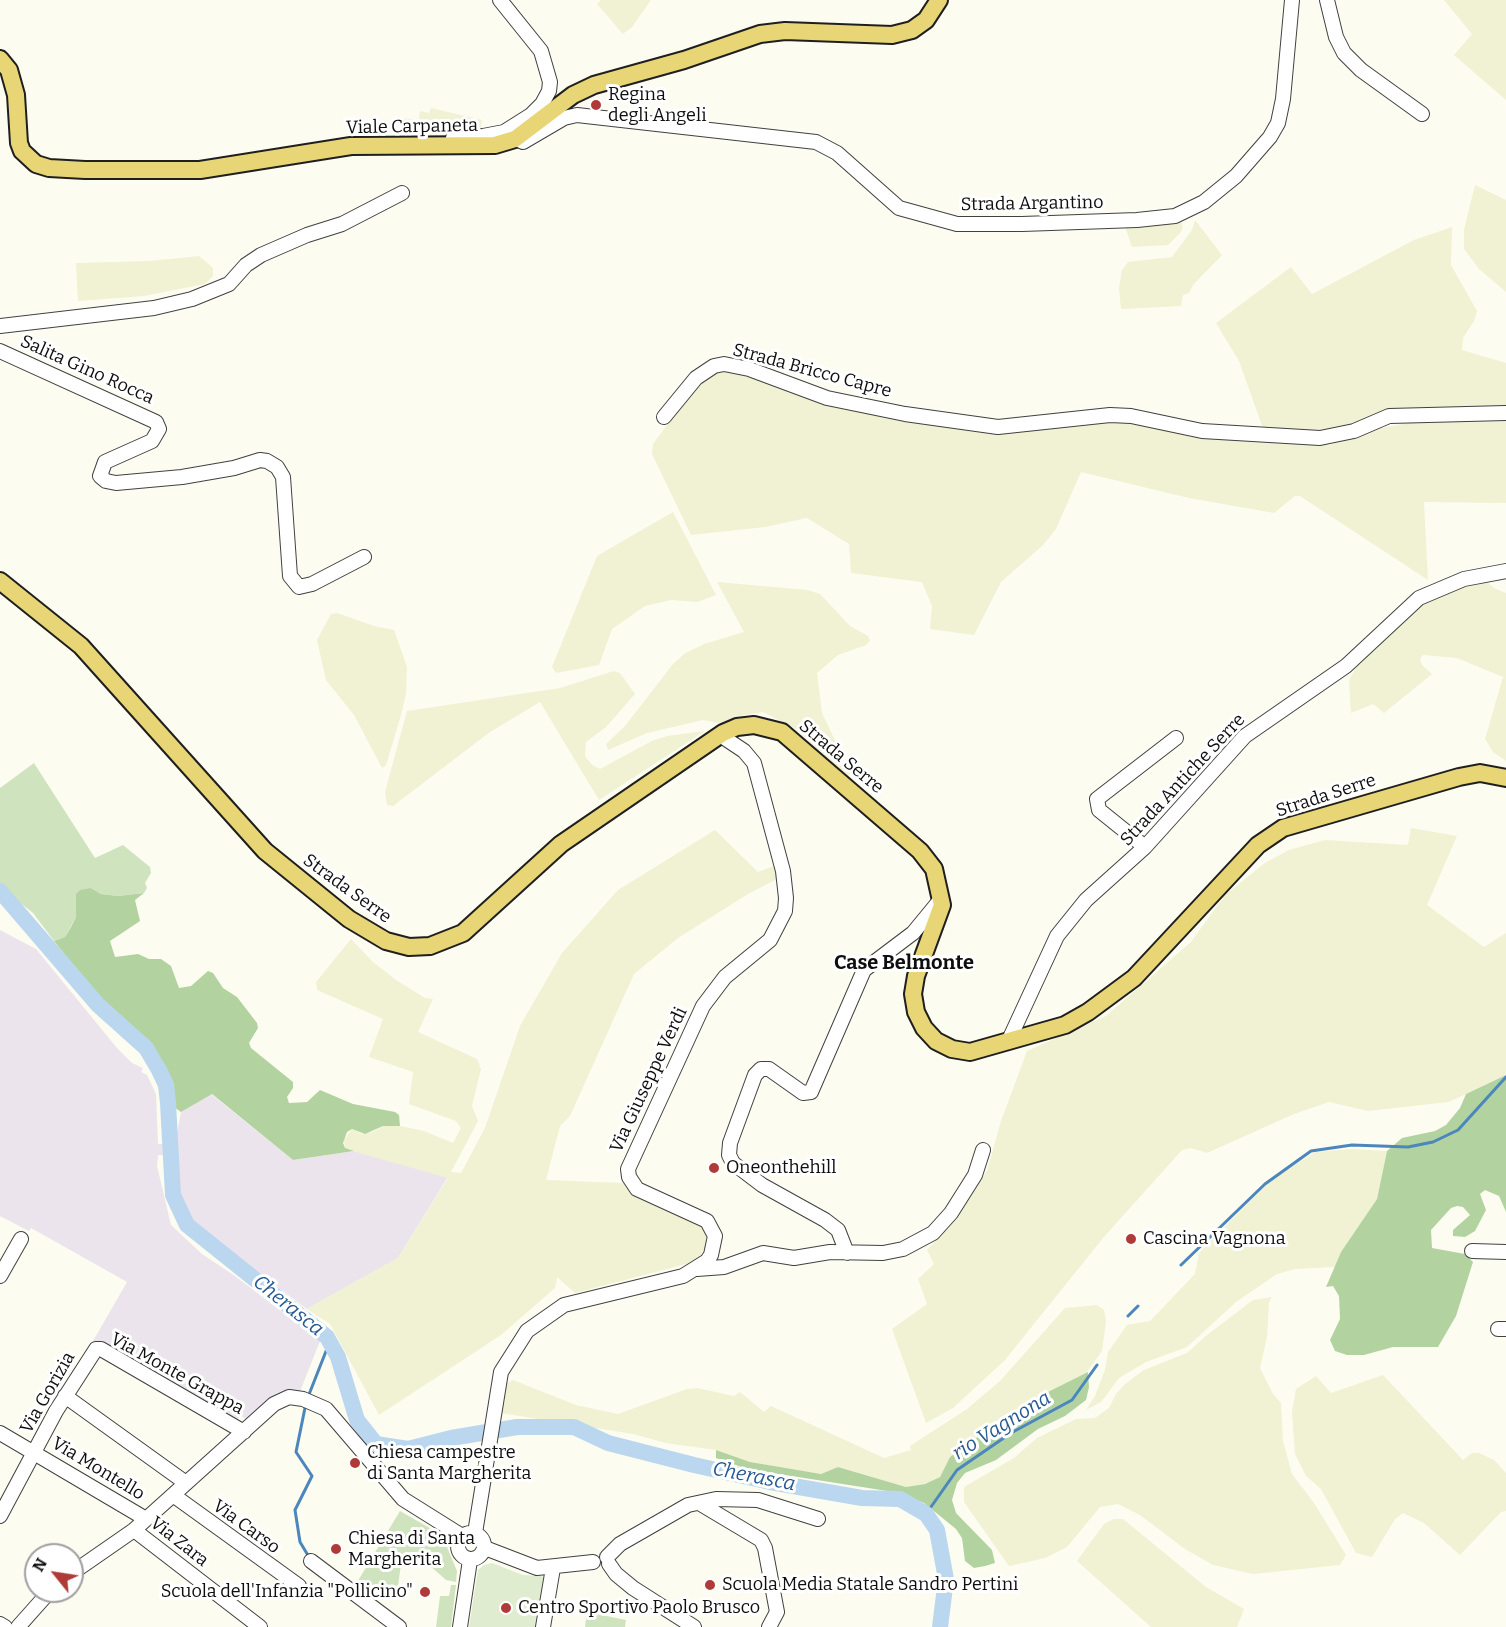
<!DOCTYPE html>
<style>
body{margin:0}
#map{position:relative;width:1506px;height:1627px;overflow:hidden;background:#fdfcf1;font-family:Bitter,serif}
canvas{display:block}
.north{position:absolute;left:24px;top:1543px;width:60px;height:60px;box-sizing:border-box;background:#fff;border:2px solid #9f9f9f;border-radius:50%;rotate:300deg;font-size:16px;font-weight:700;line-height:24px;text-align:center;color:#0e0e0e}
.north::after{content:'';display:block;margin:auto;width:21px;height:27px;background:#ae3b37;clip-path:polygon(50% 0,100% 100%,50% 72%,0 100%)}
</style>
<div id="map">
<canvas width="1506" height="1627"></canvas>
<div class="north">N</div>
</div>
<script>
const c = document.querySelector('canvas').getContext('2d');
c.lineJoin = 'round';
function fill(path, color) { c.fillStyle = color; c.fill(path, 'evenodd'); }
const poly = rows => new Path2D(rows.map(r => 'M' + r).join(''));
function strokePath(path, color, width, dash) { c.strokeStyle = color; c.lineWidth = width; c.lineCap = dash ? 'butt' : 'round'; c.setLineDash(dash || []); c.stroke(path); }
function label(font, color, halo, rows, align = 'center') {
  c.font = font + ' Bitter,serif'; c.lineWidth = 6; c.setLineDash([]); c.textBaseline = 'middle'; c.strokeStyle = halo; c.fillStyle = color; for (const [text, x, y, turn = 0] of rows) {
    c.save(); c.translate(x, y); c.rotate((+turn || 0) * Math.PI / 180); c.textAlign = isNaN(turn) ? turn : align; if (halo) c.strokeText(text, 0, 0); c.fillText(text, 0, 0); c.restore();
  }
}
const industrial = poly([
 [0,930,36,949,117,1048,132,1063,143,1068,141,1072,147,1075,156,1094,158,1144,175,1144,181,1112,211,1094,293,1160,354,1151,448,1177,398,1258,307,1309,189,1221,178,1197,175,1156,158,1155,157,1166,171,1225,202,1254,235,1276,320,1341,299,1394,250,1421,241,1416,233,1423,103,1348,93,1341,127,1282,31,1228,29,1231,0,1216]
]);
const farmland = poly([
 [601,0,651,0,632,27,623,34,597,4],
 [1444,0,1506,0,1506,100,1454,55,1472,34],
 [431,108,482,120,480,131,447,135,440,140,431,140,429,128,403,127,402,118,419,120,420,111,429,113],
 [1475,185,1506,200,1506,292,1479,269,1464,249,1464,230],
 [1180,218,1183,228,1180,233,1168,245,1132,247,1124,224],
 [1195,220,1222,255,1193,285,1189,293,1183,295,1181,306,1121,309,1119,288,1122,270,1128,262,1172,257,1192,230],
 [1452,227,1451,265,1477,311,1474,321,1463,338,1462,350,1506,363,1506,410,1459,408,1321,434,1264,431,1239,361,1216,323,1291,267,1312,294,1414,240],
 [199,256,213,268,213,276,205,284,144,296,78,301,76,263,150,261],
 [721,368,965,427,1129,419,1168,427,1197,437,1330,445,1367,431,1413,422,1506,420,1506,503,1424,502,1428,580,1300,496,1295,496,1274,513,1189,498,1081,472,1056,529,1043,545,1001,582,974,635,930,629,932,606,922,582,851,573,849,544,807,518,765,527,691,535,652,454,653,444,698,383],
 [673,512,716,595,697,602,671,600,645,606,612,629,599,665,556,673,552,667,597,556],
 [1484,579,1494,588,1506,593,1506,761,1493,752,1485,739,1503,677,1457,658,1423,655,1420,659,1422,665,1432,674,1384,713,1373,704,1351,713,1349,680,1358,664,1399,623,1427,598],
 [717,582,807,590,820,594,850,626,868,636,870,641,866,645,838,655,817,673,822,713,850,772,849,777,794,728,763,712,740,716,725,724,703,720,647,733,608,750,606,744,625,726,673,664,684,654,704,644,744,632],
 [337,613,374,626,394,630,407,667,406,694,401,715,386,765,382,768,354,715,326,680,317,640,331,614],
 [614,671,620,673,635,694,606,727,586,742,585,756,592,765,600,769,652,741,667,736,705,731,599,800,540,702,490,732,393,806,387,805,385,792,407,711,560,688],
 [1411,828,1457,836,1427,905,1484,947,1506,933,1506,1075,1449,1102,1368,1111,1329,1102,1294,1114,1207,1153,1191,1148,1182,1150,1103,1238,1005,1360,953,1408,926,1423,892,1329,927,1304,918,1279,934,1264,927,1250,950,1225,987,1171,1001,1121,1027,1051,1106,1016,1191,942,1225,895,1265,863,1289,850,1325,840,1408,845],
 [715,830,758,872,774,866,777,879,748,894,678,938,634,974,570,1116,560,1126,546,1180,623,1183,632,1193,696,1220,706,1231,706,1246,699,1257,686,1264,575,1293,557,1277,555,1288,501,1335,379,1415,330,1324,307,1309,398,1258,448,1178,345,1149,344,1140,352,1129,362,1134,373,1132,383,1126,400,1126,424,1131,453,1143,461,1128,456,1121,409,1104,413,1072,369,1057,383,1019,317,990,316,982,351,939,373,962,396,980,425,998,433,999,418,1032,477,1059,481,1069,472,1106,478,1121,451,1172,461,1173,485,1128,520,1026,562,953,618,890],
 [1352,1149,1387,1151,1377,1199,1341,1252,1335,1267,1295,1269,1277,1274,1236,1302,1187,1347,1146,1362,1119,1378,1101,1402,1086,1410,1095,1396,1105,1370,1108,1352,1127,1325,1150,1321,1195,1274,1199,1253,1260,1191,1274,1178,1315,1152],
 [1272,1297,1269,1302,1267,1337,1260,1368,1273,1394,1281,1403,1283,1441,1292,1474,1314,1503,1346,1555,1340,1565,1253,1574,1213,1565,1185,1549,1140,1515,1118,1504,1100,1507,1067,1547,1045,1558,1009,1566,964,1502,964,1487,1014,1458,1037,1438,1076,1419,1095,1418,1109,1408,1116,1394,1125,1384,1144,1370,1187,1353,1207,1335,1253,1300],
 [1097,1305,1104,1310,1106,1321,1102,1351,1084,1376,1034,1399,985,1432,950,1457,940,1477,925,1484,906,1487,838,1467,821,1474,793,1470,750,1462,716,1450,666,1443,633,1434,501,1413,507,1383,513,1380,576,1405,618,1414,687,1389,697,1388,734,1396,740,1392,764,1412,771,1406,884,1458,911,1450,910,1446,967,1409,1000,1381,1065,1308],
 [1383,1375,1463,1460,1472,1453,1479,1453,1494,1460,1506,1473,1506,1511,1501,1512,1460,1555,1424,1523,1403,1513,1395,1519,1372,1557,1356,1553,1321,1489,1306,1476,1295,1454,1292,1412,1296,1389,1316,1376,1331,1393],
 [1114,1519,1123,1519,1206,1587,1244,1609,1237,1627,1151,1627,1077,1561,1104,1524]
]);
const green = poly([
 [34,763,95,858,123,845,150,867,151,873,145,883,147,888,144,893,118,896,101,894,91,888,78,900,76,917,65,937,54,941,33,913,0,887,0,788],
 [400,1511,442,1535,457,1571,456,1582,446,1580,421,1558,419,1566,401,1564,398,1586,393,1589,379,1585,374,1594,356,1584],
 [451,1585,456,1585,451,1627,436,1627,440,1596,449,1596],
 [587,1612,626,1620,625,1627,585,1627]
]);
const forest = poly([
 [91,888,101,894,118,896,144,893,135,900,140,921,110,941,115,957,138,954,149,959,161,959,171,966,179,988,191,986,208,971,213,973,223,988,237,997,257,1023,258,1028,249,1043,251,1048,293,1082,293,1088,287,1097,289,1103,307,1102,320,1090,353,1104,395,1112,399,1115,400,1126,383,1126,365,1134,352,1129,347,1132,343,1143,345,1148,354,1151,293,1160,212,1094,181,1112,171,1105,170,1088,153,1054,143,1041,111,1013,54,941,65,937,71,927,76,917,76,894,80,890],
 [1506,1075,1506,1212,1499,1196,1485,1190,1480,1194,1486,1210,1475,1231,1465,1237,1453,1236,1453,1230,1470,1215,1463,1207,1457,1206,1451,1208,1431,1230,1432,1248,1465,1254,1473,1262,1456,1316,1438,1347,1393,1347,1364,1355,1347,1355,1335,1351,1330,1340,1340,1319,1339,1296,1333,1286,1326,1287,1341,1252,1377,1199,1387,1151,1402,1138,1435,1131,1446,1125,1460,1108,1466,1094],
 [1088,1372,1089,1387,1086,1400,1065,1416,1038,1429,996,1460,965,1473,957,1483,952,1500,956,1513,992,1550,995,1563,985,1566,974,1568,965,1561,962,1538,956,1529,924,1503,900,1493,747,1469,716,1458,716,1450,750,1462,821,1474,838,1467,906,1487,925,1484,940,1477,950,1457,985,1432,1034,1399]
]);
const pitch = poly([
 [492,1563,523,1575,542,1576,545,1580,536,1627,469,1627,478,1570,484,1565]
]);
const stream = poly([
 [1181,1265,1265,1184,1311,1151,1352,1145,1408,1147,1433,1142,1458,1130,1506,1077],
 [1128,1316,1138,1306],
 [308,1397,330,1341],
 [306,1403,296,1452,312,1476,295,1510,300,1542,309,1557],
 [926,1514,957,1470,1011,1433,1072,1400,1097,1365]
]);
const river = poly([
 [0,891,98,1005,146,1048,159,1070,166,1085,168,1103,173,1195,187,1225,327,1337,338,1357,357,1420,376,1444,408,1449,451,1438,517,1427,574,1427,608,1443,694,1465,770,1482,862,1498,900,1499,926,1514,937,1530,946,1579,940,1627]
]);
const minor = poly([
 [1327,0,1336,37,1344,53,1361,70,1422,114],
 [453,138,483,136,504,132,531,115,542,104,549,91,550,82,541,51,500,0],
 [517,139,523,142,564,118,577,115,816,142,837,153,899,208,957,224,1022,224,1137,220,1175,216,1204,202,1236,176,1270,137,1278,123,1283,99,1292,0],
 [0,326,154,308,192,299,229,284,246,265,261,255,307,235,342,224,402,193],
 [0,351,156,422,159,429,152,441,105,462,100,476,106,481,116,483,182,477,234,468,260,460,267,461,277,467,283,477,290,576,299,587,312,584,364,557],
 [664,417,696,378,714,366,724,364,749,369,827,398,905,414,998,427,1110,415,1131,416,1202,431,1320,438,1354,431,1389,416,1506,413],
 [1145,847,1099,810,1097,799,1176,738],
 [1008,1042,1057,936,1086,900,1145,847,1245,736,1346,666,1419,598,1464,579,1506,571],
 [1472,1251,1506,1252],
 [847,1253,838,1230,825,1220,762,1185,733,1163,729,1155,730,1143,755,1075,761,1069,769,1069,803,1093,811,1092,864,970,913,933,941,899],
 [697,1269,724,1267,763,1253,794,1258,830,1252,883,1253,903,1249,933,1233,951,1213,975,1175,983,1150],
 [0,1276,21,1239],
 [1498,1329,1506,1329],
 [65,1396,186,1483],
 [0,1433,146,1519],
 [173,1495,299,1586],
 [699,1503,761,1540,765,1548,777,1612,769,1627],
 [0,1516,56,1411,96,1349,101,1349,244,1432],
 [134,1530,260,1627],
 '458 1546a13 13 0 1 1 26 0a13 13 0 1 1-26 0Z',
 [475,1533,501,1372,527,1331,564,1305,683,1276,707,1261,711,1255,715,1236,707,1221,637,1189,629,1177,628,1169,703,1006,725,977,770,940,785,911,786,898,783,871,754,763,744,751,720,735],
 [485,1548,537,1568,593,1562],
 [607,1557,620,1544,688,1505,716,1499,758,1500,818,1519],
 [311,1561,399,1627],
 [609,1564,616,1574,633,1588,694,1627],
 [72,1573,134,1530,274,1404,289,1397,303,1399,326,1409,403,1499,462,1536],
 [0,1624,5,1627],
 [18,1627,50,1591],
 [460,1627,470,1560],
 [543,1627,553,1568]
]);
const major = poly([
 [0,59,9,70,16,95,19,143,22,151,36,164,49,168,85,170,200,170,351,146,495,145,515,139,573,95,594,85,684,60,760,34,785,31,892,35,912,30,926,20,939,0],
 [0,581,81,646,265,851,349,919,386,941,409,947,430,946,463,933,561,844,723,733,737,727,754,725,782,732,920,851,934,869,942,905,916,976,913,994,916,1012,924,1028,936,1041,952,1049,970,1052,1065,1025,1088,1012,1134,978,1258,845,1283,828,1459,777,1480,773,1506,778]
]);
const markers = [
 [596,105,6,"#ae3b37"],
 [714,1168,6,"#ae3b37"],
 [1131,1239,6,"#ae3b37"],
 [355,1463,6,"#ae3b37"],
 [336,1549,6,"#ae3b37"],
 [710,1585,6,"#ae3b37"],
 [425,1592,6,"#ae3b37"],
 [506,1608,6,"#ae3b37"]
];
const poiNames = [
 ["Regina",608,95],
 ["degli Angeli",608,116],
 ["Oneonthehill",726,1168],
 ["Cascina Vagnona",1143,1239],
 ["Chiesa campestre",367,1453],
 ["di Santa Margherita",367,1474],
 ["Chiesa di Santa",348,1539],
 ["Margherita",348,1560],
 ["Scuola Media Statale Sandro Pertini",722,1585],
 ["Scuola dell'Infanzia \"Pollicino\"",413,1592,"right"],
 ["Centro Sportivo Paolo Brusco",518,1608]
];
const streetNames = [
 ["Viale Carpaneta",412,127,-1],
 ["Strada Argantino",1032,204,-1],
 ["Salita Gino Rocca",87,370,24],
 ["Strada Bricco Capre",812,371,15],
 ["Strada Serre",841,757,40],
 ["Strada Antiche Serre",1183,780,-47],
 ["Strada Serre",1326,796,-18],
 ["Strada Serre",347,889,36],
 ["Via Giuseppe Verdi",649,1080,-65],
 ["Via Monte Grappa",177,1374,29],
 ["Via Gorizia",48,1393,-60],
 ["Via Montello",98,1469,31],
 ["Via Carso",246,1527,36],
 ["Via Zara",179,1542,38]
];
const neighbourhoodNames = [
 ["Case Belmonte",904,963]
];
const waterNames = [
 ["Cherasca",288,1306,39],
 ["rio Vagnona",1002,1426,-32],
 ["Cherasca",754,1477,11]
];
fill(industrial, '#ebe4ec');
fill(farmland, '#f1f1d3');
fill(green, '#cfe4be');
fill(forest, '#b2d39f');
fill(pitch, '#e0eccf');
strokePath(stream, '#4b86bd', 3);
strokePath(river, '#bbd7ef', 16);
strokePath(minor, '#414141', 16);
strokePath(major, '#1f1f1f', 20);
strokePath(minor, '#fff', 14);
strokePath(major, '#e8d676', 16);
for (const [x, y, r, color] of markers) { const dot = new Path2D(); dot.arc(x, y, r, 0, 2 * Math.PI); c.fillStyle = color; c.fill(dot); strokePath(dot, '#fff', 2); }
label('18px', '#0e0e0e', '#fff', poiNames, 'left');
label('18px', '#0e0e0e', '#fff', streetNames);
label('bold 20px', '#0e0e0e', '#fff', neighbourhoodNames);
label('italic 20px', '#265991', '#fff', waterNames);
</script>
